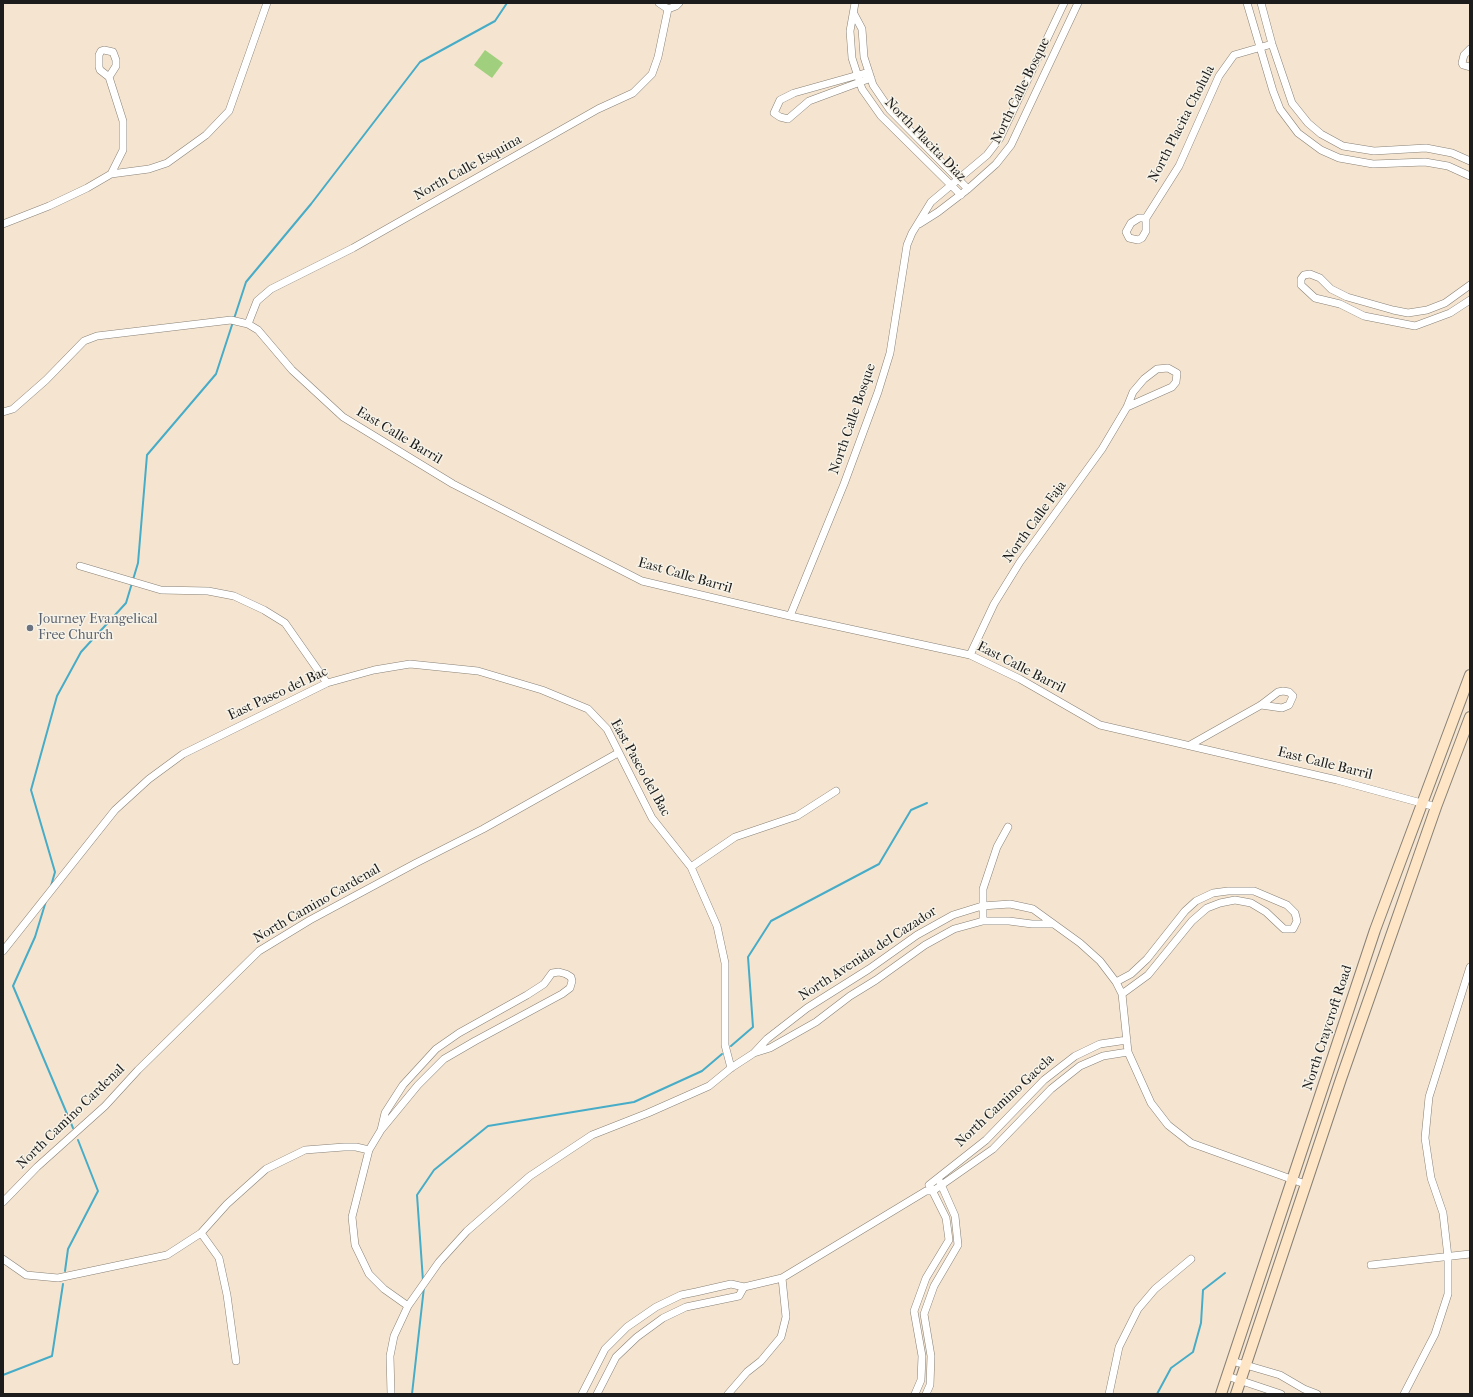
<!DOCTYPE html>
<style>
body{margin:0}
#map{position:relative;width:1473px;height:1397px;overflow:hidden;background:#f5e5d0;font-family:"IM FELL French Canon",serif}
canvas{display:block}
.frame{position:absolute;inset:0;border:4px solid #1c1c1c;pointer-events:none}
</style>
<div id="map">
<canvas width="1473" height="1397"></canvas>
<div class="frame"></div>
</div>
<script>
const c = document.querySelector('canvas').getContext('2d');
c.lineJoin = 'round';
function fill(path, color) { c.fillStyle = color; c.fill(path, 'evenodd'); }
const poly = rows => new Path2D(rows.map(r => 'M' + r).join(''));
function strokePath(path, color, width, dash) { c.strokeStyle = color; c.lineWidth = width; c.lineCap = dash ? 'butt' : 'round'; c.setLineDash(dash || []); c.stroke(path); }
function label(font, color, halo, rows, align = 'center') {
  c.font = font + ' "IM FELL French Canon",serif'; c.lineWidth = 3; c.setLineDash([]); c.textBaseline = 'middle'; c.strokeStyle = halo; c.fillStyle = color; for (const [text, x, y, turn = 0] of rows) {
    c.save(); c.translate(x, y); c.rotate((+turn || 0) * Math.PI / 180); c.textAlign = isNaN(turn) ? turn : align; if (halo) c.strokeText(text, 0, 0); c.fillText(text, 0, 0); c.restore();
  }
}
const green = poly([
 [485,50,503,63,492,78,474,65]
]);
const stream = poly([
 [51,886,55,872,31,790,57,696,81,652,126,603,138,563,147,455,216,374,246,282,311,204,420,62,495,21,507,3],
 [46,901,35,937,13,986,73,1128],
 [731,1046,753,1027,748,957,771,921,879,864,911,810,927,803],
 [65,1271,68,1249,98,1191,78,1140],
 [423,1281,417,1195,434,1170,488,1126,634,1102,702,1071,722,1054],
 [3,1375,52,1356,63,1284],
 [412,1394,424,1287],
 [1157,1394,1171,1368,1193,1352,1201,1323,1203,1290,1225,1273]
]);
const street = poly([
 [659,3,668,9,676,6,679,3],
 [855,3,850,31,852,58,862,89,881,116,961,195],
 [1247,3,1273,91,1280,109,1298,133,1321,150,1339,158,1373,164,1425,162,1448,166,1470,176],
 [1261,3,1272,44,1292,103,1308,123,1321,134,1343,146,1374,151,1426,148,1452,153,1470,161],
 [854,14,862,29,864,57,873,85,890,110,968,189],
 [1470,49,1464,55,1462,63,1463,65,1470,67],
 [869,72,794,93,780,100,774,113,780,117,788,119,809,101,871,78],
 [109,77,116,66,116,60,113,52,104,50,101,51,99,55,99,67,100,70,109,77,123,121,123,150,111,174],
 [1146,218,1139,218,1131,223,1126,232,1129,238,1138,240,1142,238,1146,231,1146,218,1179,166,1219,76,1234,55,1272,44],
 [3,224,49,206,87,188,111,174,149,169,167,163,206,135,229,111,267,3],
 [919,224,938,212,968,189,996,164,1011,145,1078,3],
 [1470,285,1445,303,1427,310,1408,313,1393,310,1347,297,1331,289,1320,278,1310,274,1304,275,1301,279,1301,285,1315,298,1340,304,1364,316,1415,326,1450,313,1470,300],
 [248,324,257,301,271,289,353,248,598,109,633,93,652,74,658,57,668,9],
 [3,412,13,409,46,380,84,341,97,336,231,320,248,324,258,330,292,370,343,417,453,484,642,581,790,616,970,655,1020,679,1100,725,1337,780,1436,807],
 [80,566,161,590,208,591,234,596,264,610,285,623,327,683],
 [790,616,844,484,878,392,890,353,907,245,912,233,931,202,987,155,1000,138,1064,3],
 [970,655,994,604,1020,562,1102,449,1127,407,1133,392,1144,379,1157,369,1168,368,1177,373,1176,382,1172,387,1127,407],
 [1190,745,1261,705,1278,692,1283,691,1289,692,1293,696,1289,705,1282,708,1261,705],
 [691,867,735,837,797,816,836,791],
 [983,921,983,889,997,847,1008,827],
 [3,951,115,810,149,779,183,754,327,683,374,670,410,664,478,671,542,690,588,709,607,729,652,818,691,867,717,926,725,963,725,1045,731,1068],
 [1116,982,1131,974,1147,959,1185,911,1196,901,1213,893,1228,891,1254,891,1287,905,1295,913,1297,921,1293,929,1284,929,1266,912,1251,903,1235,900,1220,903,1207,908,1192,921,1148,975,1122,994],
 [754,1053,767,1039,807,1008,869,969,917,935,953,915,982,906,1010,904,1033,909,1080,943,1100,961,1116,982,1122,994,1128,1052,1151,1103,1168,1125,1191,1143,1305,1184],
 [381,1130,418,1085,444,1059,475,1041,562,994,570,988,572,981,571,977,566,974,559,972,552,973,544,984,527,995,459,1033,436,1049,403,1085,385,1113,381,1130,369,1150,352,1217,355,1245,369,1274,384,1289,408,1306],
 [929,1185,986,1140,1044,1080,1075,1056,1100,1044,1127,1040],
 [926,1191,933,1191,993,1149,1051,1089,1080,1066,1103,1056,1128,1052],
 [3,1202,37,1167,105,1106,138,1070,259,951,310,920,416,863,483,829,618,753],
 [201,1233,219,1258,227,1295,236,1361],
 [3,1259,26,1275,58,1278,167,1255,201,1233,227,1204,266,1169,305,1150,344,1147,356,1147,369,1150],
 [1371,1265,1470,1254],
 [1232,1361,1280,1375,1304,1389,1317,1394],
 [1227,1376,1281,1394],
 [391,1394,390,1356,394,1336,408,1306,439,1262,467,1231,530,1176,592,1135,648,1113,709,1086,731,1068,754,1053,770,1048,816,1022,850,996,876,980,925,945,954,929,983,921,1009,921,1032,924,1051,924],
 [582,1394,605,1349,627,1327,656,1307,681,1295,696,1292,731,1284,744,1287,782,1278,926,1191],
 [597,1394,616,1357,637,1337,663,1318,686,1307,739,1296,744,1287],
 [728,1394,747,1372,761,1361,781,1337,786,1317,782,1278],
 [915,1394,921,1380,922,1356,914,1311,926,1278,949,1240,946,1218,931,1188],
 [926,1394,930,1385,931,1356,924,1314,934,1286,958,1245,955,1216,940,1182],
 [1109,1394,1119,1347,1138,1309,1155,1289,1191,1259],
 [1404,1394,1435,1334,1448,1294,1448,1257,1443,1213,1431,1178,1425,1138,1429,1097,1470,967]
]);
const secondary = poly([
 [1221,1394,1375,930,1470,675],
 [1236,1394,1341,1079,1436,807,1470,717]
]);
const markers = [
 [30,628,4,"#6b7280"]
];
const streetNames = [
 ["North Calle Bosque",1021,91,-64],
 ["North Placita Cholula",1182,124,-63],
 ["North Placita Diaz",925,140,46],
 ["North Calle Esquina",468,168,-29],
 ["North Calle Bosque",853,419,-71],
 ["East Calle Barril",399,436,31],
 ["North Calle Faja",1035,522,-54],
 ["East Calle Barril",685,576,16],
 ["East Calle Barril",1021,668,27],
 ["East Paseo del Bac",278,694,-25],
 ["East Calle Barril",1325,764,14],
 ["East Paseo del Bac",640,768,61],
 ["North Camino Cardenal",317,904,-30],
 ["North Avenida del Cazador",868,954,-33],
 ["North Craycroft Road",1328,1028,-72],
 ["North Camino Gacela",1005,1101,-43],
 ["North Camino Cardenal",71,1117,-44]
];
const worshipNames = [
 ["Journey Evangelical",38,620],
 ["Free Church",38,636]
];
fill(green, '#a0cf7d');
strokePath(stream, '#47acc7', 2);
strokePath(street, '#888076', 8);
strokePath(secondary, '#888076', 12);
strokePath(street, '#fff', 7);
strokePath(secondary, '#fee5c5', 10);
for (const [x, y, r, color] of markers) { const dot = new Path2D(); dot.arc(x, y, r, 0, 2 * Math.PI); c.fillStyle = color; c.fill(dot); strokePath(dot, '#f7f3e8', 1.5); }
label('14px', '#1c1c1c', '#f7f3e8', streetNames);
label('14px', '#5b616d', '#f7f3e8', worshipNames, 'left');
</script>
